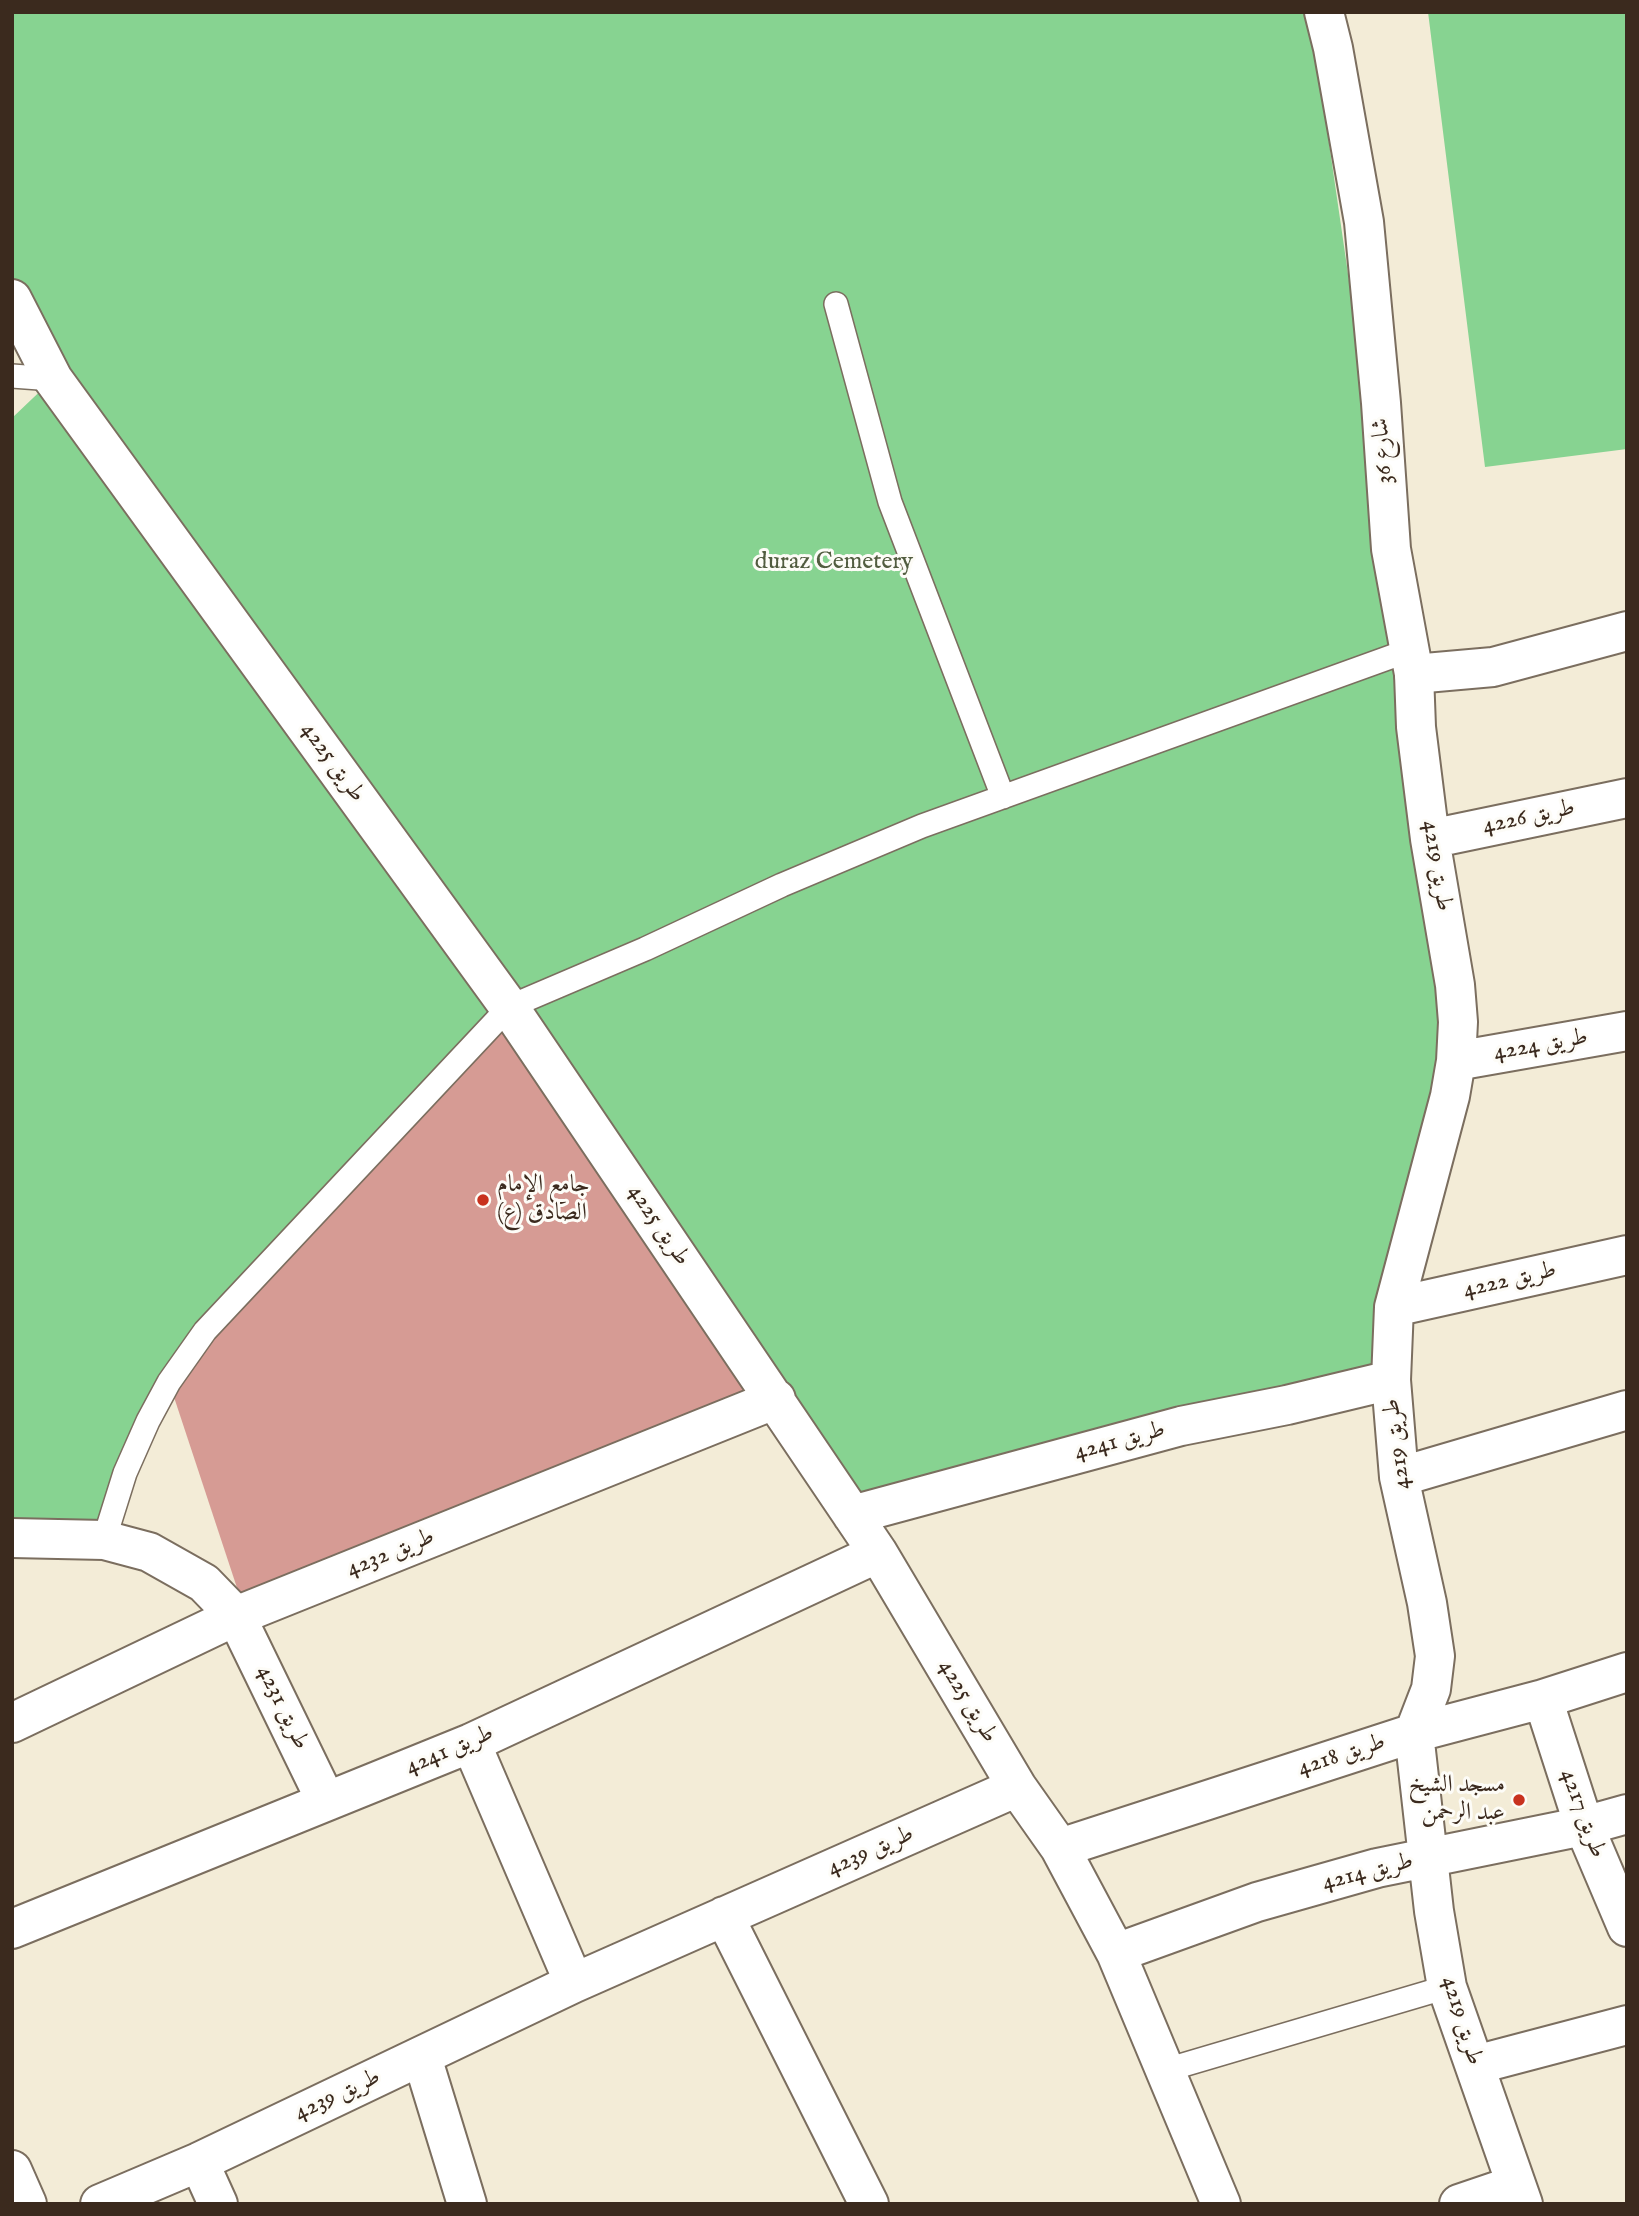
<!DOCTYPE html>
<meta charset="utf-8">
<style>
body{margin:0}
#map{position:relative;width:1639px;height:2216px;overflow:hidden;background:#f3ecd7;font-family:"IM FELL English",serif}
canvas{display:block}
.frame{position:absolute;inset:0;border:14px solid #3b2a1e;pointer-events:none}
</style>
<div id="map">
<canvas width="1639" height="2216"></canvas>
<div class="frame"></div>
</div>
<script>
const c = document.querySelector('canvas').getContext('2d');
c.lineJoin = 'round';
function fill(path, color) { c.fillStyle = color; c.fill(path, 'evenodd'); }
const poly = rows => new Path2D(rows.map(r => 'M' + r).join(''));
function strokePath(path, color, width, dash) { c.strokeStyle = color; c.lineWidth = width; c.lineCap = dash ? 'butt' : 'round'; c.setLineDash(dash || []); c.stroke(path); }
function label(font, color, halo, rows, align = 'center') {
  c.font = font + ' "IM FELL English",Amiri,serif'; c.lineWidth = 6; c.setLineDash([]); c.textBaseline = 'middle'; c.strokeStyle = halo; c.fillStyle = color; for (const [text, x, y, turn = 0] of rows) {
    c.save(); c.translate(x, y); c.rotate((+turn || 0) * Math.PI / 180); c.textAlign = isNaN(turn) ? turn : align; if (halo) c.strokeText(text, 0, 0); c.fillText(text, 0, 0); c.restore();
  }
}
const green = poly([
 [12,12,1310,12,1430,839,1456,1061,1391,1380,852,1515,776,1399,169,1382,104,1540,12,1536,12,418,53,379,12,299],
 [1428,12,1627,12,1627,449,1485,467]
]);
const building = poly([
 [500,1017,776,1399,245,1612,169,1382]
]);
const service = poly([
 [836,304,890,502,1003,797],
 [12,376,53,379],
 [104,1540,125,1473,148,1421,169,1382,205,1331,509,1007,645,949,782,885,922,826,1410,650],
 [1166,2070,1447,1987]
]);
const minor = poly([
 [12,299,53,379,509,1007,878,1553,1017,1787,1060,1848,1116,1953,1221,2204],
 [1414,674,1416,727,1430,839,1455,985,1458,1022,1456,1061,1450,1096,1394,1307,1391,1380,1399,1477,1427,1603,1435,1656,1431,1689,1414,1733,1434,1911,1447,1987,1523,2204],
 [1430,839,1627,798],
 [1456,1061,1627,1031],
 [1394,1307,1627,1255],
 [1399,1477,1627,1410],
 [852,1515,1181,1426,1287,1405,1391,1380],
 [12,1538,104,1540,149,1552,204,1583,236,1616,326,1801],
 [1543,1699,1584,1826,1627,1927],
 [12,1723,236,1616,776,1399],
 [471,1743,574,1983],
 [1060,1848,1414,1733,1543,1699,1627,1672],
 [724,1916,869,2204],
 [12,1929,471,1743,878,1553],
 [1116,1953,1257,1902,1377,1868,1584,1826,1627,1814],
 [422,2057,467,2204],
 [1475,2065,1627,2025],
 [199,2162,218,2204],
 [12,2170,27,2204],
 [100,2204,199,2162,574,1983,1017,1787],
 [1459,2204,1515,2185]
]);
const tertiary = poly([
 [1324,12,1333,48,1364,222,1381,403,1391,549,1414,674,1493,667,1627,631]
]);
const markers = [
 [483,1200,7,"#c8321e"],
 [1519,1800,7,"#c8321e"]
];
const streetNames = [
 ["شارع 36",1384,451,-94],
 ["طريق 4225",332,763,54],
 ["طريق 4226",1529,818,-12],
 ["طريق 4219",1436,866,81],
 ["طريق 4224",1541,1046,-10],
 ["طريق 4225",658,1226,56],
 ["طريق 4222",1510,1281,-13],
 ["طريق 4241",1120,1442,-15],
 ["طريق 4219",1398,1444,-97],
 ["طريق 4232",391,1554,-22],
 ["طريق 4225",967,1702,59],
 ["طريق 4231",282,1708,64],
 ["طريق 4241",450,1751,-23],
 ["طريق 4218",1342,1756,-18],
 ["طريق 4217",1582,1814,70],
 ["طريق 4239",871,1852,-24],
 ["طريق 4214",1368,1873,-14],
 ["طريق 4219",1461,2021,73],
 ["طريق 4239",338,2096,-25]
];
const parkNames = [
 ["duraz Cemetery",834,563]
];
const poiNames = [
 ["جامع الإمام",497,1186],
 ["الصادق (ع)",497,1214],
 ["مسجد الشيخ",1505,1786,"right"],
 ["عبد الرحمن",1505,1814,"right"]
];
fill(green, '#87d391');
fill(building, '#d69b94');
strokePath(service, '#7b6e5f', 26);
strokePath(minor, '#7b6e5f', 42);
strokePath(tertiary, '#7b6e5f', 42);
strokePath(service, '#fff', 23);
strokePath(minor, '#fff', 38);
strokePath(tertiary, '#fff', 38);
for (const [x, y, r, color] of markers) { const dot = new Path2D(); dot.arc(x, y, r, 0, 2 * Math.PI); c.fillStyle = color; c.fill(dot); strokePath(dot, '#fdfcf7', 2.5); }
label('24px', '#3b2a1e', '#fdfcf7', streetNames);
label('24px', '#525d40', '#fdfcf7', parkNames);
label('24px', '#3b2a1e', '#fdfcf7', poiNames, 'left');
</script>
